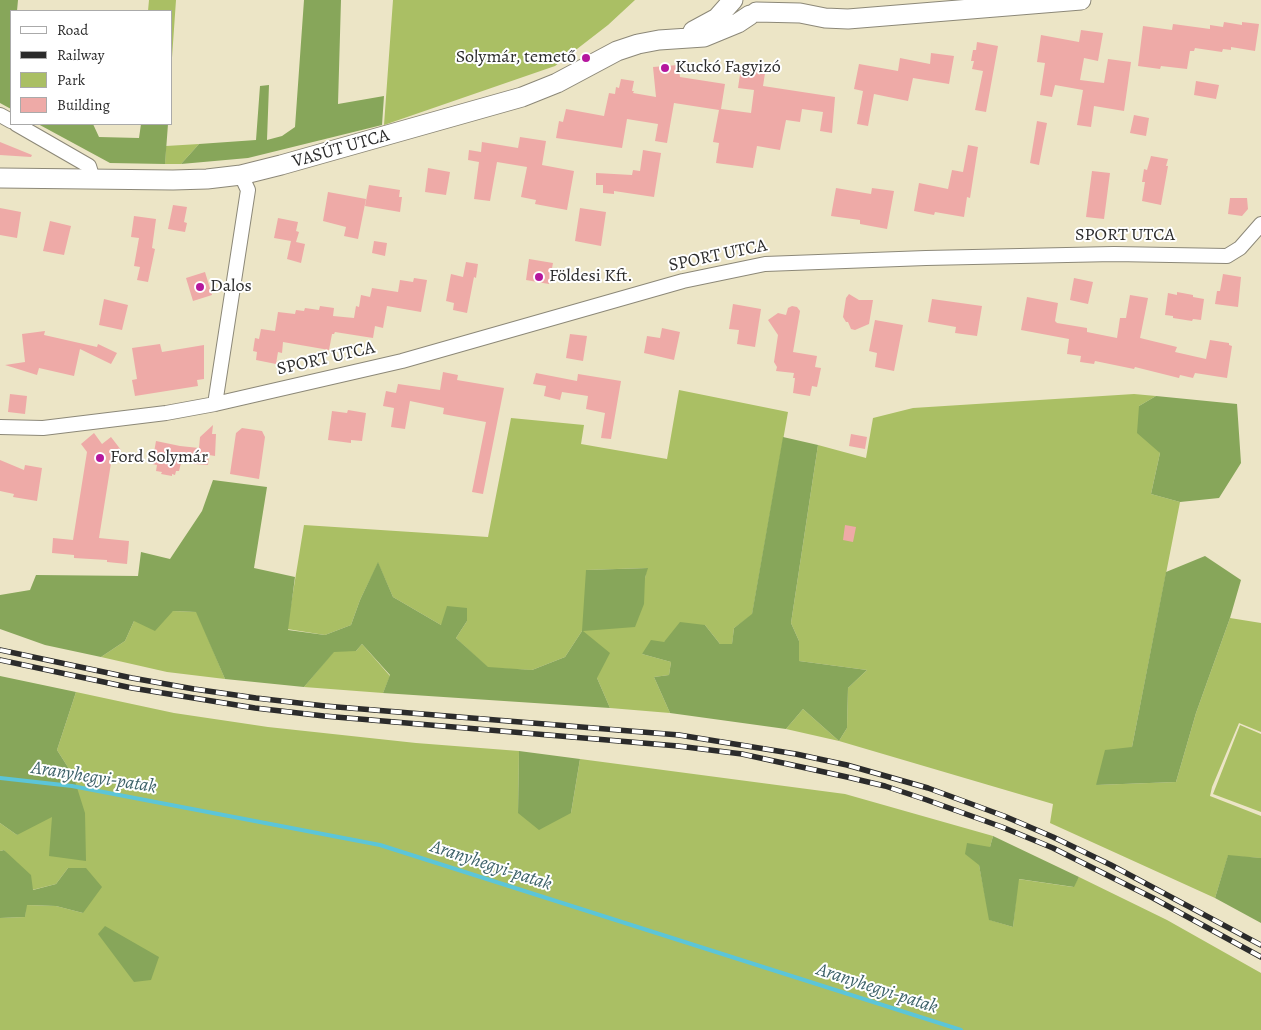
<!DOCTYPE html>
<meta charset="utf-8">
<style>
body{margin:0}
#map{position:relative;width:1261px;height:1030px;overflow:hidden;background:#ece5c6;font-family:Alegreya,serif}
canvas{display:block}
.legend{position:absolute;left:10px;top:10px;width:162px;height:115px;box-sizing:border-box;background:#fff;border:1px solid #aaa;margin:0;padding:6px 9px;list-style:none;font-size:15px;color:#2b2b2b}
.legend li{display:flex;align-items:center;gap:10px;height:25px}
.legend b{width:25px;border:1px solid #aaa}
</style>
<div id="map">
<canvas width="1261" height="1030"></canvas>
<ul class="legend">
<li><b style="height:6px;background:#fff"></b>Road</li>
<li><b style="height:6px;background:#2b2b2b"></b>Railway</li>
<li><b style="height:14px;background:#aabf64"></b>Park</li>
<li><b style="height:14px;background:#eeaaa7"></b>Building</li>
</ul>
</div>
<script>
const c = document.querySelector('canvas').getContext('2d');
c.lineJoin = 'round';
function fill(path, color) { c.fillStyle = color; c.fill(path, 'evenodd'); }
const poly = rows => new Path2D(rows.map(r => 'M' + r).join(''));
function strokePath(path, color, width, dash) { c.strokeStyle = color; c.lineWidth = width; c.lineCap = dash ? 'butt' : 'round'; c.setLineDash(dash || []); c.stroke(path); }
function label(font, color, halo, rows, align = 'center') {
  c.font = font + ' Alegreya,serif'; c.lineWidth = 4; c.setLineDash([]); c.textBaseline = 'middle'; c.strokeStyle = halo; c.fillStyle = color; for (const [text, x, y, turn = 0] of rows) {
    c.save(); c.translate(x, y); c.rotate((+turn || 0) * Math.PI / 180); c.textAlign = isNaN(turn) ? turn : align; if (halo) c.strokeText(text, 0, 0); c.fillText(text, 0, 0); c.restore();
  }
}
const green = poly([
 [149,0,176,0,171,72,171,11,148,11],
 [393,0,635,0,608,25,555,66,384,125],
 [199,144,181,164,165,164,166,146],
 [679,390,788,412,752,615,734,628,732,645,720,644,705,625,664,642,642,654,671,662,669,675,654,677,670,713,610,708,597,678,582,631,565,657,532,670,488,668,456,638,467,621,441,625,393,597,378,563,360,600,351,625,325,635,287,629,304,525,488,537,511,418,584,425,581,444,667,459],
 [647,568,645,578,586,570],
 [1134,394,1156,396,1139,406,1160,453,1151,494,1180,502,1132,747,1096,785,1176,782,1196,713,1230,618,1261,623,1261,732,1239,723,1212,787,1210,796,1261,816,1261,858,1228,856,1215,898,1050,823,1053,804,839,741,786,729,803,709,839,741,847,728,848,688,867,670,799,661,799,641,791,623,818,445,866,458,873,418,913,408],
 [173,611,197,612,225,679,167,672,101,657,125,641,134,621],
 [362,644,390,676,383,693,304,687,334,651,356,651],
 [76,692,174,713,268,727,416,743,519,751,518,813,571,813,580,759,845,794,993,836,990,847,979,865,990,920,1013,927,1018,879,1073,887,1079,877,1167,920,1261,973,1261,1030,0,1030,0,918,25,917,26,905,56,906,83,913,86,868,68,868,56,884,32,890,4,850,0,851,0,823,17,835,73,775,57,750],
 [1240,725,1261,734,1261,812,1213,794]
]);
const forest = poly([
 [0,0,18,0,17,11,11,11,11,109,0,103],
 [304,0,341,0,338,104,384,96,382,125,248,158,181,164,199,144,256,140,260,86,269,85,267,140,282,136,295,127],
 [38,124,93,124,99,137,139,138,141,124,168,124,165,164,110,163],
 [1156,396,1237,404,1241,463,1219,498,1180,502,1151,494,1160,453,1137,433,1139,406],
 [783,437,818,445,791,623,799,641,799,661,867,670,848,688,847,728,839,741,803,709,786,729,670,713,654,677,669,675,671,662,642,654,651,640,664,642,680,622,705,625,720,644,732,644,734,628,752,614],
 [213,480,267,487,254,568,295,577,288,630,325,635,351,625,360,600,378,562,393,597,441,625,447,606,467,608,467,621,456,638,488,667,532,670,565,657,582,631,586,570,648,568,645,578,644,604,635,627,583,631,610,653,597,678,610,708,383,693,390,675,362,644,356,651,334,652,304,687,225,679,196,612,173,611,155,631,134,621,125,641,101,657,45,645,0,629,0,595,30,590,36,575,138,576,141,552,170,559,202,511],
 [1205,556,1241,580,1230,618,1196,713,1176,782,1096,785,1105,750,1132,747,1166,572],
 [0,676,76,692,57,750,73,775,85,813,86,861,49,856,52,817,17,835,0,823],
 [519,751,580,759,571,813,539,830,518,813],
 [993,836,1079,877,1074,887,1019,879,1013,927,989,920,979,865,965,854,967,843,990,847],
 [4,850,31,875,33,890,56,884,68,868,86,868,102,887,83,913,56,906,27,905,25,917,0,918,0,851],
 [1228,855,1261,858,1261,923,1215,898],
 [105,926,159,957,151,980,134,982,98,934]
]);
const stream = poly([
 [0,778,72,786,380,845,961,1030]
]);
const building = poly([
 [1224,22,1242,25,1242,22,1259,24,1255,51,1231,47,1231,50,1223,49,1222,52,1195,48,1194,51,1190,51,1187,69,1161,66,1160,69,1138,66,1143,26,1172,30,1173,24,1210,29,1210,25,1223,27],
 [1081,30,1103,33,1098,61,1084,58,1080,80,1104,83,1108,59,1131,62,1124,111,1094,106,1091,127,1077,125,1083,90,1055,85,1052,97,1040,95,1045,63,1037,62,1041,35,1079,42],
 [977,42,998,46,986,112,975,110,983,71,972,69,974,61,971,61,973,50,976,50],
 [931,53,954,56,949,84,913,78,908,101,874,94,868,126,857,124,863,91,854,89,859,64,898,71,900,58,930,64],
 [745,64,766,67,763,86,835,97,832,133,820,131,823,112,802,109,800,122,786,120,780,150,757,146,753,168,716,163,719,143,713,142,719,110,674,103,667,143,655,141,658,124,627,119,622,148,556,138,559,121,563,122,566,109,604,116,609,93,615,94,616,87,619,88,621,79,634,81,632,91,634,91,633,93,656,97,653,67,678,65,680,77,725,84,721,109,751,113,754,90,738,88,741,68,744,69],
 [1196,81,1219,85,1216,99,1194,95],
 [1134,115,1149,118,1146,136,1130,133],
 [1037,121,1047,123,1039,165,1030,163],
 [520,137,546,141,542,165,574,171,567,210,535,204,536,200,521,197,527,167,497,162,490,201,474,199,479,162,468,160,469,150,481,152,482,142,518,148],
 [0,142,32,155,31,157,0,155],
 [968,145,978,147,970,198,967,197,964,217,935,212,934,215,914,211,919,183,948,189,952,170,963,172],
 [643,150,661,153,654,197,614,191,614,194,603,193,603,185,596,185,596,173,632,175,633,170,640,171],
 [1151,156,1168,159,1166,166,1168,166,1161,205,1142,201,1145,182,1142,182,1144,169,1147,170],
 [428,168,450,172,446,195,425,192],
 [1092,171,1110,173,1104,219,1086,217],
 [369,185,400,190,399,197,402,197,400,212,365,206],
 [836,188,871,194,872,188,894,191,887,229,860,224,860,220,831,216],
 [328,192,366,199,358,239,344,236,346,227,323,221],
 [1230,198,1247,198,1248,209,1242,216,1228,214],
 [173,205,187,207,184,222,187,223,185,232,168,229],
 [0,208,21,212,17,238,0,235],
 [580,208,606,212,601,246,575,241],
 [134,216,156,219,152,248,155,249,148,282,137,280,140,267,134,266,139,238,131,237],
 [278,218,298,222,296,231,299,232,296,242,305,244,301,263,287,259,291,241,274,238],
 [50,221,71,226,64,255,43,251],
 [374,241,387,243,385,256,372,253],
 [529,259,553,263,549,284,526,280],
 [466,262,478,264,476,278,474,277,467,313,453,310,454,303,446,301,451,274,463,277],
 [205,272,212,295,193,301,186,278],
 [1223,274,1241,277,1238,307,1215,304,1217,291,1220,291],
 [414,278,427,280,421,312,387,306,383,328,375,326,373,338,335,332,334,334,332,334,329,350,283,342,282,353,278,352,276,364,256,360,257,352,253,351,255,338,259,339,261,329,275,331,278,312,295,314,296,310,304,311,305,308,319,310,320,306,334,308,333,316,354,318,356,306,359,307,361,295,370,297,372,288,398,292,400,280,413,282],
 [1074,278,1093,282,1088,304,1070,300],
 [1177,292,1193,295,1193,297,1204,299,1201,320,1193,319,1192,321,1173,318,1173,316,1165,315,1168,293,1177,295],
 [849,294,859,300,873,300,869,324,855,330,851,329,848,322,846,322,843,317,846,298],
 [1130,295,1148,298,1140,338,1177,347,1175,352,1206,359,1210,340,1229,343,1229,345,1232,346,1227,378,1195,373,1193,378,1180,375,1179,378,1135,367,1134,369,1095,361,1094,364,1080,362,1081,356,1067,354,1069,339,1021,330,1027,297,1058,303,1055,321,1057,323,1087,328,1087,332,1117,338,1120,318,1126,318],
 [104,299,128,305,122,330,99,325],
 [932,299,982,306,977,336,955,333,956,327,928,322],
 [733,304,761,309,755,347,737,344,739,330,729,329],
 [792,306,797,307,800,311,793,352,817,356,815,367,821,368,817,387,812,386,810,396,793,393,795,378,793,378,794,373,776,371,777,367,774,362,778,335,768,320,778,313,786,315,788,308],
 [875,320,903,325,894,371,875,367,877,353,869,351],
 [662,328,680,332,674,360,644,353,647,336,660,338],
 [45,331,44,335,97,347,98,344,117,353,111,364,80,349,74,376,39,368,37,375,5,365,25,362,22,334],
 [570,334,587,336,583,361,566,358],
 [160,344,162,352,204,345,204,379,197,380,198,386,135,396,132,380,137,379,132,348],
 [443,372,458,375,457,380,504,388,483,494,472,492,486,422,443,414,444,408,410,401,405,429,391,427,394,408,383,406,386,391,396,393,398,384,440,390],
 [536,373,577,381,578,374,621,381,611,439,601,438,605,413,586,409,588,396,562,392,560,400,544,396,546,386,533,384],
 [10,394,27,396,25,414,8,412],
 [348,410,366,413,362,441,351,440,351,443,328,440,332,411,347,413],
 [213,425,212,434,216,434,215,456,209,455,208,465,181,463,179,471,176,471,175,475,172,474,172,476,161,474,162,472,156,471,157,465,152,464,156,441,180,446,199,448,200,437],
 [242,428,262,431,265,437,259,479,230,474,236,433],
 [94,433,102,444,111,437,121,450,112,457,99,538,129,541,127,564,107,562,107,560,74,558,74,555,52,553,53,538,73,540,87,452,81,444],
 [851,434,867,437,865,449,849,446],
 [0,460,24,470,25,465,42,468,37,501,13,497,14,494,0,491],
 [845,525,856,527,853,542,843,540]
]);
const street = poly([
 [0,115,11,121],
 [16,124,89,166,93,179],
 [215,404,248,190,241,175],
 [0,427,43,428,166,413,215,404,402,361,683,281,765,264,926,258,1114,254,1227,256,1240,248,1261,224]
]);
const secondary = poly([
 [756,12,800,13,825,18,848,19,1081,0],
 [693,31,717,18,733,0],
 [0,178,173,180,207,179,241,175,281,165,522,97,557,83,617,51,638,44,659,40,704,37,738,23,750,15]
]);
const rail = poly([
 [0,650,132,678,194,689,256,698,325,706,679,735,796,754,847,765,928,788,1004,816,1053,837,1111,865,1261,945],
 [0,660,132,688,255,708,324,716,678,746,742,754,847,777,885,786,927,800,1002,827,1053,848,1153,898,1261,957]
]);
const markers = [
 [586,58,5,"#b5179e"],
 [665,68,5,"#b5179e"],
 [539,277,5,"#b5179e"],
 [200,287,5,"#b5179e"],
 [100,458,5,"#b5179e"]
];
const poiNames = [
 ["Solymár, temető",576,58,"right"],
 ["Kuckó Fagyizó",675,68],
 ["Földesi Kft.",549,277],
 ["Dalos",210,287],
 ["Ford Solymár",110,458]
];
const streetNames = [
 ["VASÚT UTCA",341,149,-16],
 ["SPORT UTCA",1125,236],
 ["SPORT UTCA",718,256,-12],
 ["SPORT UTCA",326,359,-13]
];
const waterNames = [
 ["Aranyhegyi-patak",94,778,9],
 ["Aranyhegyi-patak",491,866,18],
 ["Aranyhegyi-patak",877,989,18]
];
fill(green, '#aabf64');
fill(forest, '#87a65a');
strokePath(stream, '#5cc5d8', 4);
fill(building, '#eeaaa7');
strokePath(street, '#8c8878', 16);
strokePath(secondary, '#8c8878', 21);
strokePath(street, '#fff', 14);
strokePath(secondary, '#fff', 19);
strokePath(rail, '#2b2b2b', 5.5);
strokePath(rail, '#fff', 4, [11]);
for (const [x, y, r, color] of markers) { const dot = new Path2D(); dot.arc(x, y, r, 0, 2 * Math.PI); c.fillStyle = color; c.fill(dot); strokePath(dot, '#fff', 2); }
label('18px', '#2b2b2b', '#fff', poiNames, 'left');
label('18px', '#2b2b2b', '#fff', streetNames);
label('italic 19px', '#3c6168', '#fff', waterNames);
</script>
